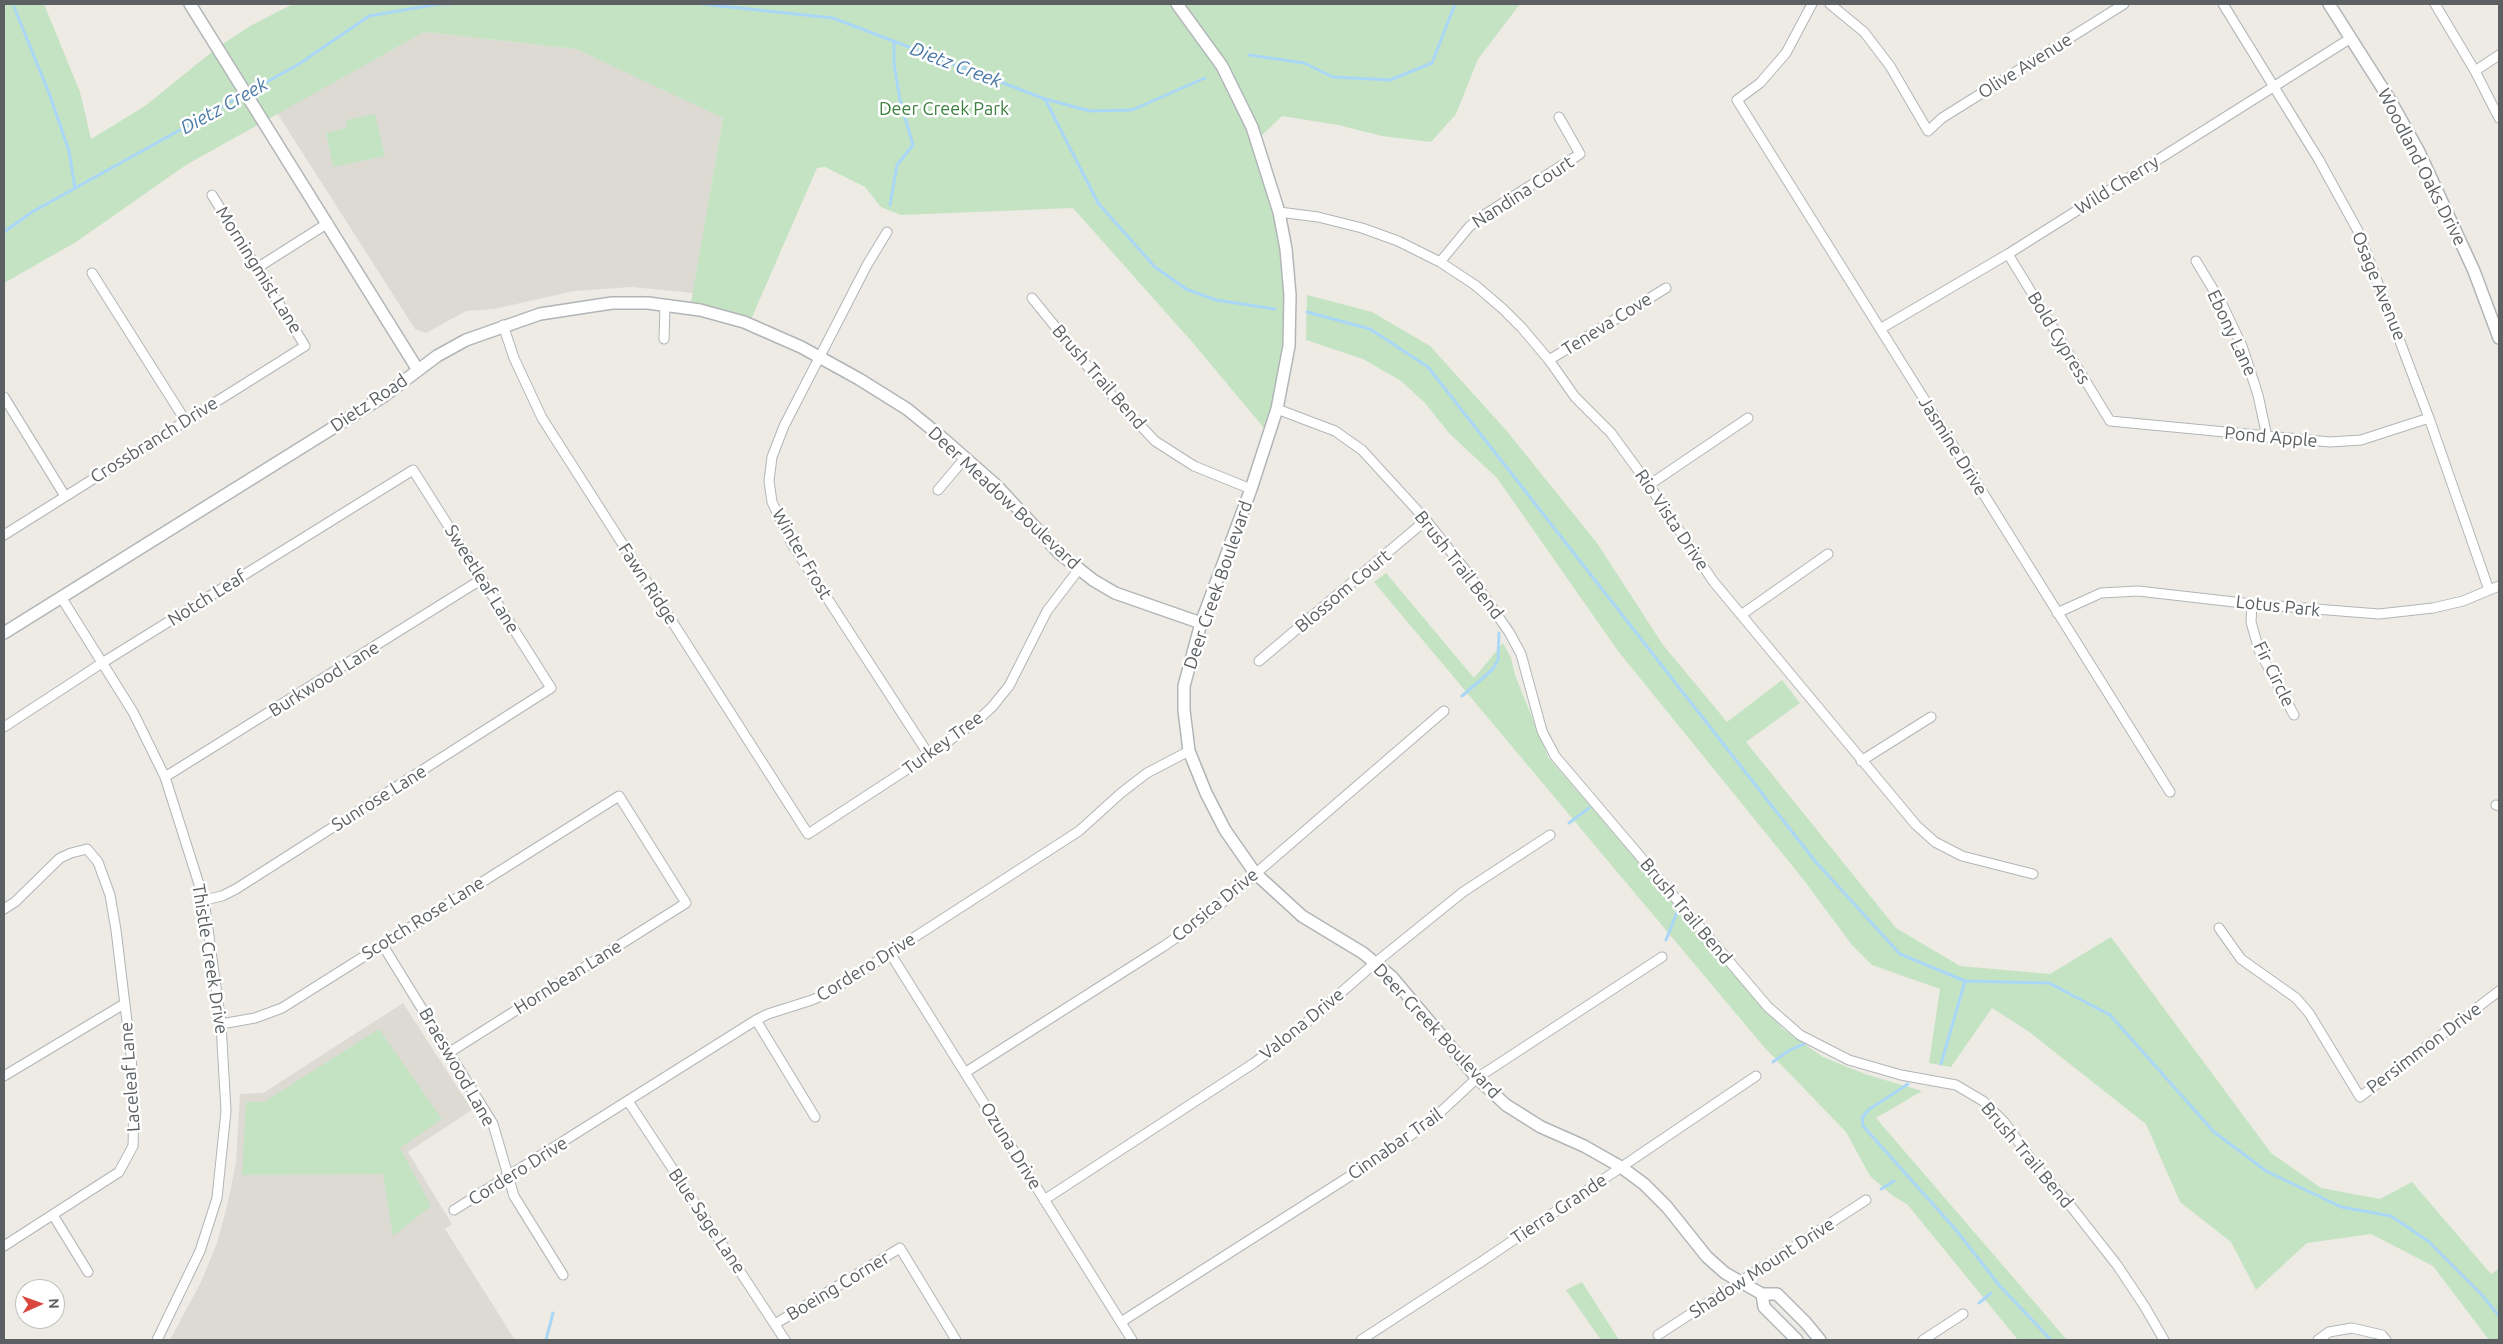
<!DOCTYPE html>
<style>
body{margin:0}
#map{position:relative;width:2503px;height:1344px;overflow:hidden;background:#edebe4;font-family:Ubuntu,sans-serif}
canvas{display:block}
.frame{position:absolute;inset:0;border:5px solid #5c6063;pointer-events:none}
.north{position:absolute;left:15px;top:1279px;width:50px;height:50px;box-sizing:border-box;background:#fff;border:1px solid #bebfc1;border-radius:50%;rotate:88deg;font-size:14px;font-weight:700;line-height:20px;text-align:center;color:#5c6063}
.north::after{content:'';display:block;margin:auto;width:18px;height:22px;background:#d9483f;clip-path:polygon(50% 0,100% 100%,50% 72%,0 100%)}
</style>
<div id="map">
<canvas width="2503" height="1344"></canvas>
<div class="frame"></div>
<div class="north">N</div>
</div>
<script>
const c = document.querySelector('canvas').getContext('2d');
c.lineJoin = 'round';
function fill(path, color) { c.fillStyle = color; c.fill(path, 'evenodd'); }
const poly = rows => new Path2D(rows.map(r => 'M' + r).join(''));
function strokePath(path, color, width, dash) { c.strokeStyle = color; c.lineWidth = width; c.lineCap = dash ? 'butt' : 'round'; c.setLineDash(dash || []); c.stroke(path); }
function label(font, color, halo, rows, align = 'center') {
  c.font = font + ' Ubuntu,sans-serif'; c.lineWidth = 5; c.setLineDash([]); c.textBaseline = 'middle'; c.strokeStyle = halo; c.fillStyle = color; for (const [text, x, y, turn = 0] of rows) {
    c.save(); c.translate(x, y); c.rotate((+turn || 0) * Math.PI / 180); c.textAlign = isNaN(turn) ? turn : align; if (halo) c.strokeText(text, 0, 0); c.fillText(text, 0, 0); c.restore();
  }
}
const education = poly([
 [424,32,576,49,723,117,693,293,632,287,574,291,494,309,466,311,426,333,415,329,277,113],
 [403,1003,472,1110,408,1152,452,1224,445,1229,515,1340,170,1340,201,1282,217,1243,228,1202,236,1162,240,1094,263,1093]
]);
const green = poly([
 [4,4,44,4,80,92,91,139,145,106,218,47,250,26,293,4,1520,4,1478,59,1456,114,1431,142,1382,136,1338,125,1282,116,1257,140,1279,212,1289,346,1269,434,1193,343,1073,208,901,215,881,207,865,187,825,167,817,168,749,324,690,308,723,118,576,49,424,32,186,165,76,242,4,283],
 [375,114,385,156,333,167,326,133,347,128,346,120],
 [1307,295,1372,312,1430,346,1506,430,1597,543,1663,645,1727,722,1782,680,1800,703,1746,742,1896,928,1960,966,2050,974,2111,937,2271,1153,2321,1188,2380,1199,2412,1182,2491,1274,2499,1269,2499,1340,2489,1340,2433,1266,2371,1234,2307,1243,2256,1290,2231,1242,2180,1202,2146,1124,2028,1031,1992,1008,1951,1067,1929,1063,1940,989,1872,965,1852,945,1803,879,1618,651,1497,478,1449,433,1425,403,1401,381,1363,359,1306,340],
 [1386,573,1474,678,1503,643,1511,658,1515,675,1548,757,1783,1029,1823,1057,1865,1074,1922,1091,1876,1118,2067,1340,2018,1340,1907,1204,1893,1196,1870,1176,1846,1132,1764,1047,1374,582],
 [379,1029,442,1119,400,1148,431,1206,393,1236,383,1174,242,1175,246,1102,264,1102],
 [1582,1282,1619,1340,1601,1340,1566,1290]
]);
const stream = poly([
 [702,4,833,18,1045,99,1090,111,1132,110,1205,78],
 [14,7,49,93,69,151,75,188],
 [1249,55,1304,63,1333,77,1390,80,1432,63,1455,4],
 [249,92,299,64,369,16,439,4,452,4],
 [1045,99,1098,203,1155,267,1186,289,1216,300,1275,309],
 [890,205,897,165,913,145,900,100,894,64,894,42],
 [4,232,32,212,243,95],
 [1307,312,1370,329,1428,367,1815,861,1900,954,1965,981,2049,983,2110,1015,2214,1132,2266,1171,2341,1207,2391,1216,2428,1241,2482,1295,2499,1316],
 [1462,696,1492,670,1498,660,1499,633],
 [1569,823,1589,808],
 [1666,940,1677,912],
 [1773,1062,1788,1051,1804,1044],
 [1941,1064,1965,981],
 [1908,1084,1868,1110,1862,1118,1863,1126,1956,1230,1999,1285,2051,1340],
 [1881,1189,1894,1181],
 [1979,1303,1991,1293],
 [546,1340,553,1313]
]);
const minor = poly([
 [1812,4,1786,53,1760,83,1737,100,2170,792],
 [1830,4,1864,32,1890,66,1928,131,1942,118,2124,4],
 [2223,4,2319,160,2358,231,2429,418,2489,590],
 [2435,4,2475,71,2499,118],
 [2475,71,2499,55],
 [1279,212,1318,217,1362,228,1398,241,1440,262,1475,285,1503,309,1522,328,1549,360,1575,397,1611,433,1649,485,1713,581,1916,825,1935,842,1962,856,2033,874],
 [887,232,867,265,784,426,772,457,769,481,772,502,792,544,929,755],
 [2008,254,2110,421,2330,442,2361,440,2429,418],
 [2196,261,2222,304,2242,346,2258,395,2267,437],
 [1440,262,1469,227,1481,217,1580,154,1559,117],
 [257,268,328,223],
 [92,273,185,420],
 [1032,298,1106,389,1155,441,1194,466,1251,489],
 [503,325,514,358,542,418,808,834,929,755,979,719,992,707,1009,686,1047,611,1079,569],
 [1880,329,2008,254,2351,38],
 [664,339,665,305],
 [1549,360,1666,288],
 [4,397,65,496],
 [1277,409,1335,431,1362,450,1426,520,1470,576,1509,632,1521,654,1542,731,1555,756,1768,1007,1800,1035,1849,1060,1901,1075,1956,1085,1983,1101,2004,1122,2039,1170,2066,1200,2117,1265,2145,1307,2164,1340],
 [1649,485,1748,418],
 [938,490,965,458],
 [4,535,305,346,212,195],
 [61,597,133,712,165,777,204,900,221,1024,226,1111,217,1198,200,1251,157,1340],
 [2252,604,2251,622,2259,650,2294,715],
 [2057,613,2101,593,2138,591,2252,604,2379,614,2433,608,2463,601,2499,586],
 [1741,615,1828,554],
 [1259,661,1426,520],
 [4,727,102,663,413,470,551,688,236,889,222,896,204,900],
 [1861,761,1931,717],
 [165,777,482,579],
 [2496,805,2499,806],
 [4,909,15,902,60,858,71,853,87,849,98,862,110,895,116,930,131,1055,134,1111,133,1146,119,1172,4,1246],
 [2219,928,2241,959,2296,998,2309,1013,2360,1097,2499,991],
 [382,944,493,1124,514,1196,563,1275],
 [890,953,1132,1340],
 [756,1020,815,1117],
 [221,1024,255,1018,282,1008,619,796,686,903,450,1052],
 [966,1072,1164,946,1203,919,1444,711],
 [4,1076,124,1004],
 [628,1101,785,1340],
 [1044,1200,1254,1063,1297,1031,1375,963,1463,892,1550,835],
 [454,1210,756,1020,768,1014,812,1000,828,993,1079,831,1121,793,1147,773,1189,751],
 [53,1215,88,1272],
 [1121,1322,1372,1162,1431,1121,1477,1078,1662,957],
 [775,1324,900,1248,956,1340],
 [1658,1335,1866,1200],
 [1361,1340,1481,1262,1756,1076],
 [1923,1340,1963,1314],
 [2318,1340,2329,1332,2352,1328,2382,1335,2386,1340]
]);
const tertiary = poly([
 [190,4,418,370],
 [1177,4,1222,66,1252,127,1279,212,1286,249,1290,295,1289,346,1277,409,1251,489,1201,623,1184,686,1184,710,1189,751,1206,793,1225,830,1255,873,1302,916,1363,953,1392,977,1477,1078,1506,1105,1541,1127,1584,1146,1621,1167,1644,1184,1667,1207,1707,1257,1725,1273,1762,1294,1777,1294,1806,1323,1820,1340],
 [2329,4,2390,100,2419,152,2474,271,2499,338],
 [4,633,384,396,437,356,466,340,540,314,612,303,648,303,700,310,744,322,801,347,859,379,907,409,939,435,997,486,1059,553,1093,580,1115,593,1201,623],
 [1762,1294,1764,1307,1797,1340]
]);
const streetNames = [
 ["Olive Avenue",2025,66,-32],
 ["Woodland Oaks Drive",2422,167,63],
 ["Wild Cherry",2117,185,-32],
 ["Nandina Court",1523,192,-33],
 ["Morningmist Lane",259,270,58],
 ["Osage Avenue",2379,286,68],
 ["Teneva Cove",1607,324,-32],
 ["Ebony Lane",2232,333,65],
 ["Bold Cypress",2059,338,59],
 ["Brush Trail Bend",1099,377,49],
 ["Dietz Road",369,403,-34],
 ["Pond Apple",2271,437,5],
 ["Crossbranch Drive",154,440,-32],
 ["Jasmine Drive",1953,446,58],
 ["Deer Meadow Boulevard",1004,498,43],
 ["Rio Vista Drive",1672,520,56],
 ["Winter Frost",802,554,60],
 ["Brush Trail Bend",1459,565,52],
 ["Sweetleaf Lane",482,579,58],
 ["Fawn Ridge",648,584,57],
 ["Deer Creek Boulevard",1218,585,-71],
 ["Blossom Court",1343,591,-40],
 ["Notch Leaf",207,598,-32],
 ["Lotus Park",2278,606,6],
 ["Fir Circle",2274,674,64],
 ["Burkwood Lane",324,679,-32],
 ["Turkey Tree",943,743,-36],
 ["Sunrose Lane",379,798,-32],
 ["Corsica Drive",1215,905,-39],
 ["Brush Trail Bend",1686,911,50],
 ["Scotch Rose Lane",423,918,-32],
 ["Thistle Creek Drive",210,959,81],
 ["Cordero Drive",866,967,-32],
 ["Hornbean Lane",568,977,-32],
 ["Valona Drive",1302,1024,-39],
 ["Deer Creek Boulevard",1437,1031,47],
 ["Persimmon Drive",2424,1048,-37],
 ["Braeswood Lane",457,1067,60],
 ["Laceleaf Lane",130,1077,-94],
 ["Cinnabar Trail",1395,1144,-35],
 ["Ozuna Drive",1011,1146,58],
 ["Brush Trail Bend",2027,1155,50],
 ["Cordero Drive",518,1171,-32],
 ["Tierra Grande",1559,1209,-34],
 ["Blue Sage Lane",707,1221,56],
 ["Shadow Mount Drive",1762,1268,-33],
 ["Boeing Corner",838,1286,-31]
];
const parkNames = [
 ["Deer Creek Park",944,109]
];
const waterNames = [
 ["Dietz Creek",956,65,21],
 ["Dietz Creek",224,106,-29]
];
fill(education, '#dddad3');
fill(green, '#c4e3c3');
strokePath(stream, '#abd7f7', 3);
strokePath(minor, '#b2b5b8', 11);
strokePath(tertiary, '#b2b5b8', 14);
strokePath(minor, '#fff', 9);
strokePath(tertiary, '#fff', 11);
label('18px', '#5c6063', '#fff', streetNames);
label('18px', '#3d813f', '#fff', parkNames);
label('italic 19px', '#4a79a7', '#fff', waterNames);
</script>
